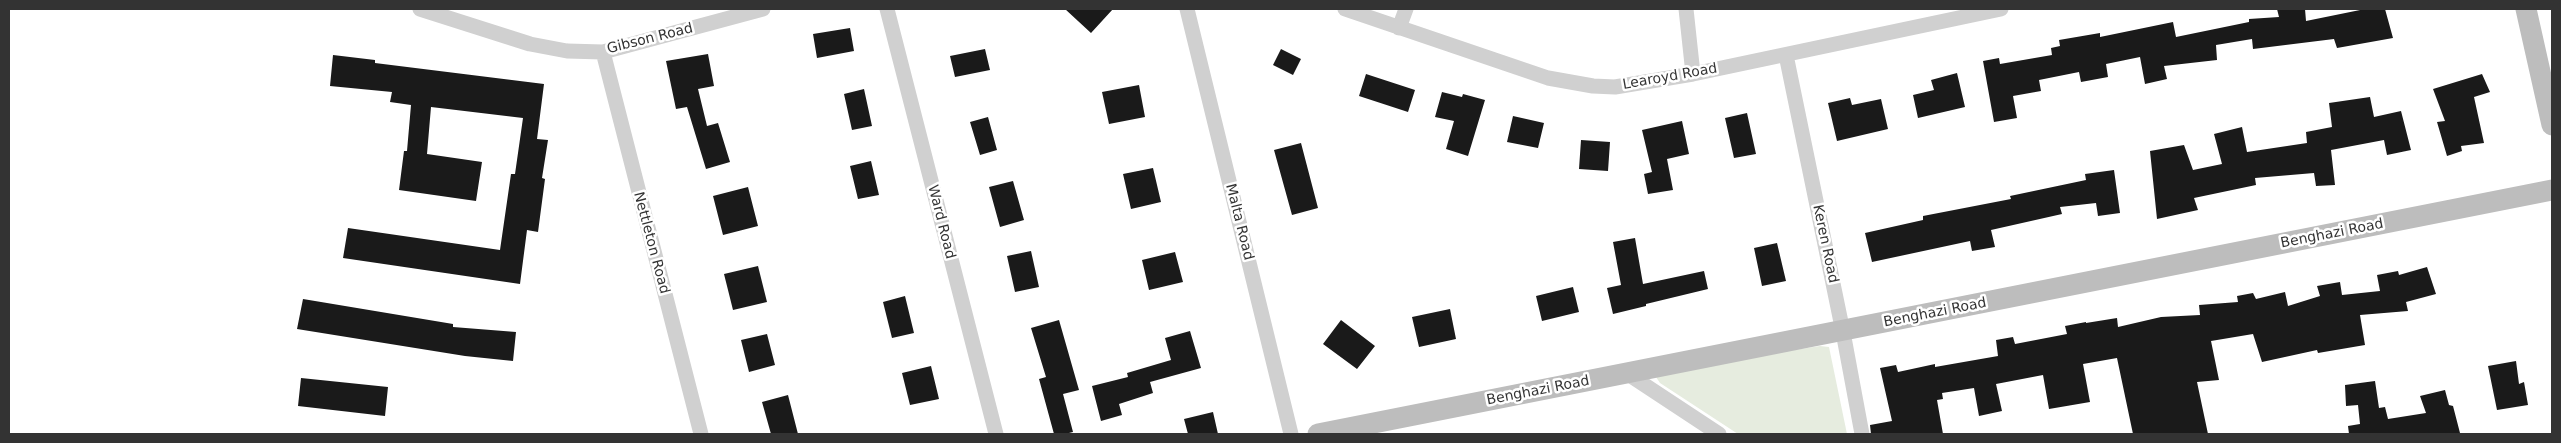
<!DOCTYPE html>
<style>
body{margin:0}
#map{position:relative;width:2561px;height:443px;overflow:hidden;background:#fff;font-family:"DejaVu Sans",sans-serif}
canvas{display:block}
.frame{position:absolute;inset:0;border:10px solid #333;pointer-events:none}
</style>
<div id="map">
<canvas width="2561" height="443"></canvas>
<div class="frame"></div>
</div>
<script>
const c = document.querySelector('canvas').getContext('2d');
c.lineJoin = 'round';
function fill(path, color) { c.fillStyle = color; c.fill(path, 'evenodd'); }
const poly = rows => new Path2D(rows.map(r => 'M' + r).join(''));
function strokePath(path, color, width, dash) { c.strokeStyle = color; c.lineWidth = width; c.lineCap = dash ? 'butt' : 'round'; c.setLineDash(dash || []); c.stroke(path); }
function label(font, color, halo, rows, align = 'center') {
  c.font = font + ' "DejaVu Sans",sans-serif'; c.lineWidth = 5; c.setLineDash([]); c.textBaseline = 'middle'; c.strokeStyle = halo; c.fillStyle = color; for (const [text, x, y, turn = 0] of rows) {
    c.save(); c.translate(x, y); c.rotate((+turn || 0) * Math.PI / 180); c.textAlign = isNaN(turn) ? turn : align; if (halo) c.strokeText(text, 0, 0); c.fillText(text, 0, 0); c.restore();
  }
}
const green = poly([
 [1820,346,1829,347,1847,434,1738,434,1660,383,1656,377,1671,369]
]);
const building = poly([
 [1065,9,1113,9,1091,33],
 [2277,9,2305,9,2306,21,2365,9,2385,9,2393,38,2337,48,2334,39,2253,49,2252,39,2216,45,2217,60,2164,66,2167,79,2145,84,2140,57,2106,64,2108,77,2081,82,2079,72,2039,80,2041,91,2013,96,2017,118,1994,122,1983,61,1999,58,2000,64,2052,55,2051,48,2060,46,2059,40,2100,33,2100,37,2173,22,2176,37,2249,22,2249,19,2279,17],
 [850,28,854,51,817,58,813,34],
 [985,49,990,70,955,77,950,56],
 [1281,49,1301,59,1293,75,1273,65],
 [708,54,714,86,698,89,707,126,718,123,730,162,706,169,687,107,676,109,666,61],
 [333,55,375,60,375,63,544,84,537,139,548,140,542,178,545,179,538,232,527,230,520,284,343,258,348,228,500,250,511,174,515,174,523,118,431,107,427,154,482,162,476,201,399,190,404,151,407,151,411,105,390,102,392,92,330,86],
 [1957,73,1965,107,1918,118,1913,95,1934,90,1931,80],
 [1366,74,1415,90,1408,112,1359,96],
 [2482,74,2490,92,2474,97,2484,143,2461,146,2462,151,2447,156,2437,122,2445,121,2433,89],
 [1139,85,1145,117,1109,124,1102,92],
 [864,89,872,126,852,130,844,94],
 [1442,92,1462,97,1463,94,1485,100,1468,156,1446,149,1454,121,1435,117],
 [2370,97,2374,117,2401,111,2411,150,2387,155,2384,140,2331,150,2335,185,2316,186,2314,173,2255,178,2256,185,2194,198,2198,210,2157,219,2150,151,2184,145,2193,170,2222,164,2214,134,2242,127,2247,152,2307,143,2306,132,2332,127,2329,103],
 [1850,98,1852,105,1881,99,1888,129,1837,141,1828,103],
 [1747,113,1756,154,1734,158,1725,118],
 [1513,116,1544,123,1538,148,1507,142],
 [988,117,997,150,980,155,970,122],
 [1682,121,1689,154,1667,159,1673,190,1648,194,1644,174,1652,172,1642,130],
 [1581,140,1610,142,1608,171,1579,169],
 [1301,143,1318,208,1292,215,1274,150],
 [871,161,879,195,858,199,850,166],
 [1153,168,1161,202,1131,209,1123,174],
 [2114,170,2120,213,2098,216,2096,203,2060,207,2062,214,1991,230,1995,247,1972,251,1970,241,1872,262,1865,233,1923,220,1923,216,2011,199,2010,196,2086,180,2085,174],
 [1013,181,1024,220,1000,227,989,187],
 [748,187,758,226,723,235,713,196],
 [1635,238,1643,284,1704,271,1708,289,1646,304,1646,306,1613,314,1607,288,1621,285,1613,242],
 [1777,243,1786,281,1762,286,1754,248],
 [1031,251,1039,287,1015,292,1007,256],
 [1175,252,1183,282,1149,290,1142,260],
 [758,266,767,302,733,310,724,274],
 [2427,267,2436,294,2406,302,2408,311,2360,315,2365,345,2318,353,2317,350,2262,362,2253,334,2211,341,2219,380,2197,382,2208,434,2133,434,2117,358,2083,364,2090,402,2049,409,2043,375,1996,384,2002,411,1979,416,1974,388,1942,393,1943,399,1937,400,1943,434,1871,434,1870,425,1892,421,1880,368,1896,365,1898,372,1935,364,1935,367,1998,356,1996,340,2013,337,2015,344,2067,334,2065,326,2086,322,2086,323,2117,318,2118,327,2161,317,2200,315,2199,305,2238,302,2237,296,2253,293,2256,299,2285,292,2288,306,2320,296,2317,286,2340,282,2342,295,2380,291,2377,275,2398,271,2399,275],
 [1573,287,1579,312,1542,321,1536,296],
 [905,296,914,333,892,338,883,302],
 [303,299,453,324,453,327,516,332,513,361,465,356,297,329],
 [1450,309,1456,339,1419,347,1412,317],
 [1059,320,1079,390,1063,394,1073,432,1065,434,1054,434,1039,379,1046,377,1031,328],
 [1341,320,1375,346,1357,369,1323,344],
 [1190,331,1201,368,1150,382,1153,393,1119,404,1122,415,1101,421,1092,386,1128,377,1127,373,1171,360,1165,338],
 [767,334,775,365,749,372,741,340],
 [2516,361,2519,384,2524,382,2528,405,2497,410,2488,366],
 [931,366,939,399,910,405,902,373],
 [301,378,388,387,385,416,298,406],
 [2375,381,2379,408,2385,407,2388,419,2426,413,2420,396,2445,390,2449,405,2453,406,2460,433,2349,434,2348,426,2360,424,2358,405,2346,406,2345,385],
 [788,395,798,434,771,434,762,402],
 [1213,412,1218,434,1188,434,1184,419]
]);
const street = poly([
 [420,9,530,44,567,51,603,52,763,9],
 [887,9,996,434],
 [1187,9,1291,434],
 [1345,9,1548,78,1593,86,1615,87,1693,74,2001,9],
 [1686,9,1693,74],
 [1399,28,1406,9],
 [603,52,701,434],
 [1786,55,1843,332,1862,434],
 [1628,374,1719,434]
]);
const secondary = poly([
 [2526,9,2552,125],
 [1318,434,2552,190]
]);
const streetNames = [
 ["Gibson Road",650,39,-14],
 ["Learoyd Road",1670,77,-10],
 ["Ward Road",941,222,76],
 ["Malta Road",1239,222,76],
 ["Benghazi Road",2332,234,-11],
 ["Nettleton Road",651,243,75],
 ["Keren Road",1825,244,78],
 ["Benghazi Road",1935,313,-11],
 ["Benghazi Road",1538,391,-11]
];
fill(green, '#e6ecdf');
fill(building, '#1a1a1a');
strokePath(street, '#d0d0d0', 15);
strokePath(secondary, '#bdbdbd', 21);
label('14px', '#333', '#fff', streetNames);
</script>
